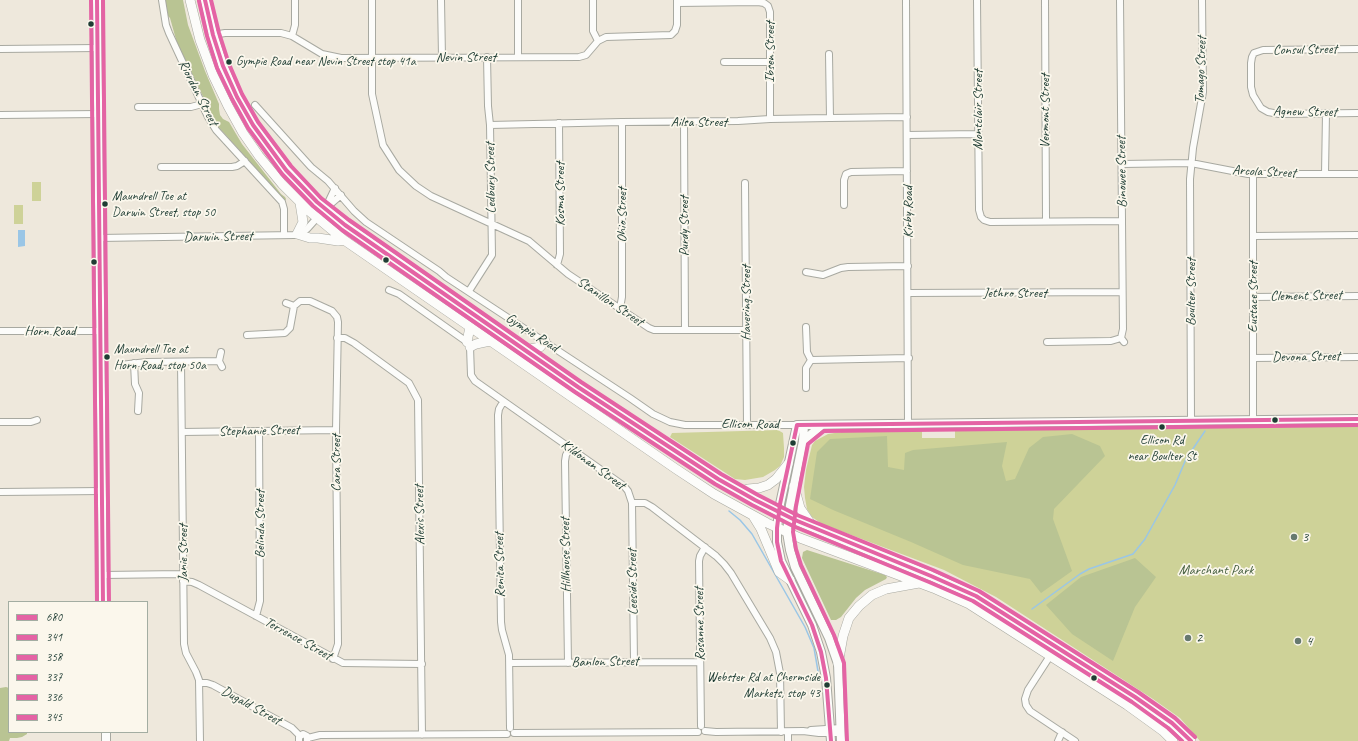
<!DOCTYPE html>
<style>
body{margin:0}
#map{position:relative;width:1358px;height:741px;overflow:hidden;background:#eee8dc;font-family:Caveat,sans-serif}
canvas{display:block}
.legend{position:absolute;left:8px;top:601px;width:140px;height:132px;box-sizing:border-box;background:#fbf7ec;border:1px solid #a3ada2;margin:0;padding:5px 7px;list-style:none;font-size:12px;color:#1f3d34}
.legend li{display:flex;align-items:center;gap:8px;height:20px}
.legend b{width:20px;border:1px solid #a3ada2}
</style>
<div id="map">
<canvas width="1358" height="741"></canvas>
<ul class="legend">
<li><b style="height:5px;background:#e463a4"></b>680</li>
<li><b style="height:5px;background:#e463a4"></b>341</li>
<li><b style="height:5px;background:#e463a4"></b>358</li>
<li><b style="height:5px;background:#e463a4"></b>337</li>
<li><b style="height:5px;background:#e463a4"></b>336</li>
<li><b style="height:5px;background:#e463a4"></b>345</li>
</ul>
</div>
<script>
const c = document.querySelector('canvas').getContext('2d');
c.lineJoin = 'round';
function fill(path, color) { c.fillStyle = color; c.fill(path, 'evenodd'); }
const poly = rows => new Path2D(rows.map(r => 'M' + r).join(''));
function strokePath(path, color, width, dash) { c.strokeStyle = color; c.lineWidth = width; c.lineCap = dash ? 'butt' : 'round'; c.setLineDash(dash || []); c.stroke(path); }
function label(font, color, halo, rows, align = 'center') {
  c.font = font + ' Caveat,sans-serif'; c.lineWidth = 3.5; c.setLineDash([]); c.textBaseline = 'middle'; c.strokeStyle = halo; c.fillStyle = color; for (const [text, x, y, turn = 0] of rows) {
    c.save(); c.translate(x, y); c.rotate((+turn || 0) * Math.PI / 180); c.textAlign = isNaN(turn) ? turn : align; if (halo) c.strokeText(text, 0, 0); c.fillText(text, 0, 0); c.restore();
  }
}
const green = poly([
 [32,182,41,182,41,201,32,201],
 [14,205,23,205,23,224,14,224],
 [1271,427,1358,427,1358,741,1200,741,1180,718,1153,699,996,597,944,570,822,524,812,517,807,509,805,498,804,487,806,470,812,445,815,441,828,434,848,431,922,429,922,438,955,438,955,429,1213,428],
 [778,430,783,433,784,448,784,457,780,466,775,470,763,477,745,480,735,479,670,437,672,433]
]);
const forest = poly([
 [165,0,183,0,188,25,205,71,219,104,219,109,220,115,223,119,229,122,242,144,281,194,285,197,286,199,285,201,215,123,214,118,211,113,177,43,170,18,168,16],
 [1072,434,1100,446,1105,456,1054,509,1053,519,1072,571,1041,593,1030,579,963,565,911,542,833,510,810,499,817,452,830,439,887,436,888,467,904,470,905,453,913,450,1007,442,1002,466,1006,481,1015,479,1029,448,1043,437],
 [807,550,885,575,887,577,886,579,865,590,856,598,841,617,836,620,831,620,802,558,803,552],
 [1135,558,1156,577,1135,607,1113,661,1072,634,1046,605,1081,577],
 [6,687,9,688,9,732,27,732,27,734,22,737,17,738,10,738,9,741,0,741,0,688]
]);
const water = poly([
 [18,230,25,230,25,246,18,247]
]);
const stream = poly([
 [729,511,740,520,752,534,805,627,814,648,819,677],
 [1032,609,1080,574,1089,569,1133,554,1145,539,1175,485,1186,459,1205,431]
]);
const minor = poly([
 [162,0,166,25,169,33,208,117,216,130,282,202,284,209,284,235],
 [372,0,372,94,383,145,399,170,416,186,431,196,529,241,568,274,649,328,654,330,746,330],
 [441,0,442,57],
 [518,0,518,57],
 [593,0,593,31,598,41],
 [906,0,908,424],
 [977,0,979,210,981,217,984,220,990,222,1122,221],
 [1045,0,1046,221],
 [1120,0,1123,329,1121,338,1124,342],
 [677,3,758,2,764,3,768,6,770,12,770,119],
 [213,35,225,33,281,33,292,36,322,54,341,58,579,57,586,55,598,41,606,37,671,35,675,31,677,25,677,0],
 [292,36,295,25,295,0],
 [0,49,97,48],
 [1358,49,1263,50,1254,53,1252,57,1251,63,1251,87,1253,95,1261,108,1268,112,1279,114,1358,113],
 [829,54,830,118],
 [724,62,769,62],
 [255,105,311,167,328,181,354,211,366,222,439,271,446,277,630,398,653,414,670,422,685,425,797,425],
 [138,107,191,107,202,104],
 [0,115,98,114],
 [684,122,685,330],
 [490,125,622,122,738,121,770,119,830,118,907,117],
 [907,135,978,134],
 [1122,164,1191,163,1248,174,1358,174],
 [161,167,232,167,237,166,245,161],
 [1325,174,1326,113],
 [745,183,747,424],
 [844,205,844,180,846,174,851,172,907,171],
 [326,207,335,188],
 [1254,236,1358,235],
 [99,238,294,235,301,233,307,229,325,209,341,195],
 [557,265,560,254,559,123],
 [806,272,823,275,841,268,848,267,908,266],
 [389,290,399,294,467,342,470,347,471,375,475,381,624,486,628,491,632,503,634,662],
 [469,291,492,255,490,125,488,106,487,57],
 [908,293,1122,292],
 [1253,297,1358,296],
 [286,303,294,306,300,301,310,301,332,311,337,317,338,322,336,430,338,644,333,659],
 [620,308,622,297,622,122],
 [0,331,100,331],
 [247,335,285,333,290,328,294,306],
 [337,338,345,338,354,343,409,383,418,400,422,735],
 [1047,342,1111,341,1121,338],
 [221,352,219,361,222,367],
 [1253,358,1358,357],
 [811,360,909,358],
 [181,362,184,644,186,653,196,672,199,680,200,741],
 [134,363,135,384,139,393,138,411],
 [120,365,147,362,219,361],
 [806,388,806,368,811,360,807,352,806,327],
 [503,402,499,409,498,415,501,622,502,630,509,655,510,728],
 [1253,420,1253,174],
 [1191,421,1190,179,1193,148,1203,92,1202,0],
 [0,422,31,422,37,420],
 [182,432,336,430],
 [0,492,102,491],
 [632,503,645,503,652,507,716,556,724,564,731,573,770,638,776,652,780,673,781,732],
 [103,575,183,574],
 [183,581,192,582,199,585,343,663,422,664],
 [256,616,260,601,259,431],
 [1050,656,1028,690,1025,699,1026,705,1030,711,1075,741],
 [510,663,700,662],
 [568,663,565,461,566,455,570,448],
 [199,683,207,683,213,685,292,728,300,736],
 [701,726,699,561,700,556,705,547],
 [811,730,841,728],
 [705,731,716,732,803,731,819,733,840,733],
 [788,732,788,741],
 [514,733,698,732],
 [308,738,320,735,507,734],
 [299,741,299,737,303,734,307,736,307,741],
 [1058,741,1062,732]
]);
const major = poly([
 [97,0,103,602],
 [804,425,803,441,790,505,787,532,790,550,795,567,829,638,838,664,841,741],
 [803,441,822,425],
 [106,732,106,741],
 [831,741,826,678,821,652,812,625,781,561,777,542,777,528,780,504,797,425,1358,419]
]);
const highway = poly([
 [190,0,200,40,213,75,228,106,243,133,259,156,282,184,309,211,344,240,676,469,714,494,767,523,800,538,933,588,969,604,1127,705,1163,731,1173,741],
 [205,0,213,35,223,66,237,97,253,125,286,170,317,202,345,225,578,387,684,457,718,479,755,500,795,520,931,576,976,596,1135,697,1172,723,1191,741],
 [300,203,303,222,297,234,310,238,318,238,338,241,344,240],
 [467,342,470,327],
 [470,347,476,344,490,341],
 [525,350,540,347,545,341],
 [794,486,800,508,813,527],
 [740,491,748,489,759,488,768,485,776,479,788,464],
 [753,516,761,529,779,572,790,580],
 [838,664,843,636,849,618,859,606,872,595,886,589,919,583]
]);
const bus1 = poly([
 [205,0,213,35,223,66,237,97,253,125,286,170,317,202,345,225,578,387,718,479,755,500,795,520,931,576,976,596,1135,697,1172,723,1191,741]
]);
const bus2 = poly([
 [199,1,207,36,217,68,232,99,248,128,282,174,313,206,342,230,575,392,715,484,752,505,793,526,929,582,973,601,1132,702,1168,728,1182,741]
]);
const bus3 = poly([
 [211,0,219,33,229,64,242,94,258,122,291,166,321,198,349,220,581,382,721,474,758,495,797,515,933,570,979,591,1138,692,1175,718,1195,737]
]);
const bus4 = poly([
 [97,0,103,602],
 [831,741,826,678,821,652,812,625,781,561,777,542,777,528,780,504,797,425,1358,419]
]);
const bus5 = poly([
 [91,0,97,602],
 [847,741,844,663,834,635,801,565,796,549,793,532,796,506,808,444,824,431,1358,425]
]);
const bus6 = poly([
 [103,0,109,602]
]);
const markers = [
 [91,24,3.5,"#1f3d34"],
 [229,62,3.5,"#1f3d34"],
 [105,204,3.5,"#1f3d34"],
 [386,260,3.5,"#1f3d34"],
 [94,262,3.5,"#1f3d34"],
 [107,357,3.5,"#1f3d34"],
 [1275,420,3.5,"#1f3d34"],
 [1162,427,3.5,"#1f3d34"],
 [793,443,3.5,"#1f3d34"],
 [1294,537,4,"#67796f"],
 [1188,638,4,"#67796f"],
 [1298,641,4,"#67796f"],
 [1094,678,3.5,"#1f3d34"],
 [827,685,3.5,"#1f3d34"]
];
const busNames = [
 ["Gympie Road near Nevin Street stop 41a",236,62],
 ["Maundrell Tce at",112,197],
 ["Darwin Street, stop 50",112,213],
 ["Maundrell Tce at",114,350],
 ["Horn Road, stop 50a",114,366],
 ["Ellison Rd",1162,441,"center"],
 ["near Boulter St",1162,457,"center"],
 ["Webster Rd at Chermside",820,678,"right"],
 ["Markets, stop 43",820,694,"right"]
];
const streetNames = [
 ["Consul Street",1305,50,-1],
 ["Ibsen Street",770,52,-90],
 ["Nevin Street",466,57],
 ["Tomago Street",1201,70,-88],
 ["Riordan Street",198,93,63],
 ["Montclair Street",978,110,-90],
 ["Vermont Street",1045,111,-90],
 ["Agnew Street",1305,112,1],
 ["Ailsa Street",699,122],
 ["Binowee Street",1122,172,-91],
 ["Arcola Street",1264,172,3],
 ["Ledbury Street",491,178,-91],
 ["Kosma Street",560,194,-90],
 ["Kirby Road",908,212,-90],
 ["Ohio Street",622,215,-90],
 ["Purdy Street",684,226,-90],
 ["Darwin Street",218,237,-1],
 ["Boulter Street",1191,292,-90],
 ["Jethro Street",1015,293],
 ["Clement Street",1306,296,-1],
 ["Eustace Street",1253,297,-90],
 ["Stanillon Street",610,302,34],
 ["Havering Street",746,303,-90],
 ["Horn Road",50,331],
 ["Gympie Road",532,333,33],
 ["Devona Street",1306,357,-1],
 ["Ellison Road",750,424],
 ["Stephanie Street",259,431,-1],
 ["Cara Street",336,463,-90],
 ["Kildonan Street",593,465,36],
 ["Alexis Street",420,515,-91],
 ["Belinda Street",260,524,-90],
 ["Janie Street",183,553,-90],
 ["Hillhouse Street",566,555,-91],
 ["Renita Street",500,565,-91],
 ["Leeside Street",633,582,-91],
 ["Rosanne Street",700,624,-91],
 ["Terrence Street",298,639,29],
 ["Banlon Street",605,662,-1],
 ["Dugald Street",251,706,29]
];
const poiNames = [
 ["3",1302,537],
 ["2",1196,638],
 ["4",1306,641]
];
const parkNames = [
 ["Marchant Park",1216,570]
];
fill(green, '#ced298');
fill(forest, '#b9c493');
fill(water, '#9ac6e6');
strokePath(stream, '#9ac6e6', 1.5);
strokePath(minor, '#a8a9a1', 8);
strokePath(major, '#a8a9a1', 10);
strokePath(highway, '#a8a9a1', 10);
strokePath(minor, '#fcfcfa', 6);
strokePath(major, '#fcfcfa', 8);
strokePath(highway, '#fcfcfa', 9);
strokePath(bus1, '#e463a4', 4);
strokePath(bus2, '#e463a4', 4);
strokePath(bus3, '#e463a4', 4);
strokePath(bus4, '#e463a4', 4);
strokePath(bus5, '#e463a4', 4);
strokePath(bus6, '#e463a4', 4);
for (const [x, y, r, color] of markers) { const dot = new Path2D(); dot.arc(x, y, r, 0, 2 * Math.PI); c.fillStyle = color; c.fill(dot); strokePath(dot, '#fbf7ec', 1.5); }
label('13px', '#1f3d34', '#fbf7ec', busNames, 'left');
label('14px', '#1f3d34', '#fbf7ec', streetNames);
label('14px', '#1f3d34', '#fbf7ec', poiNames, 'left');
label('14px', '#445e3f', '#fbf7ec', parkNames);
</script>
